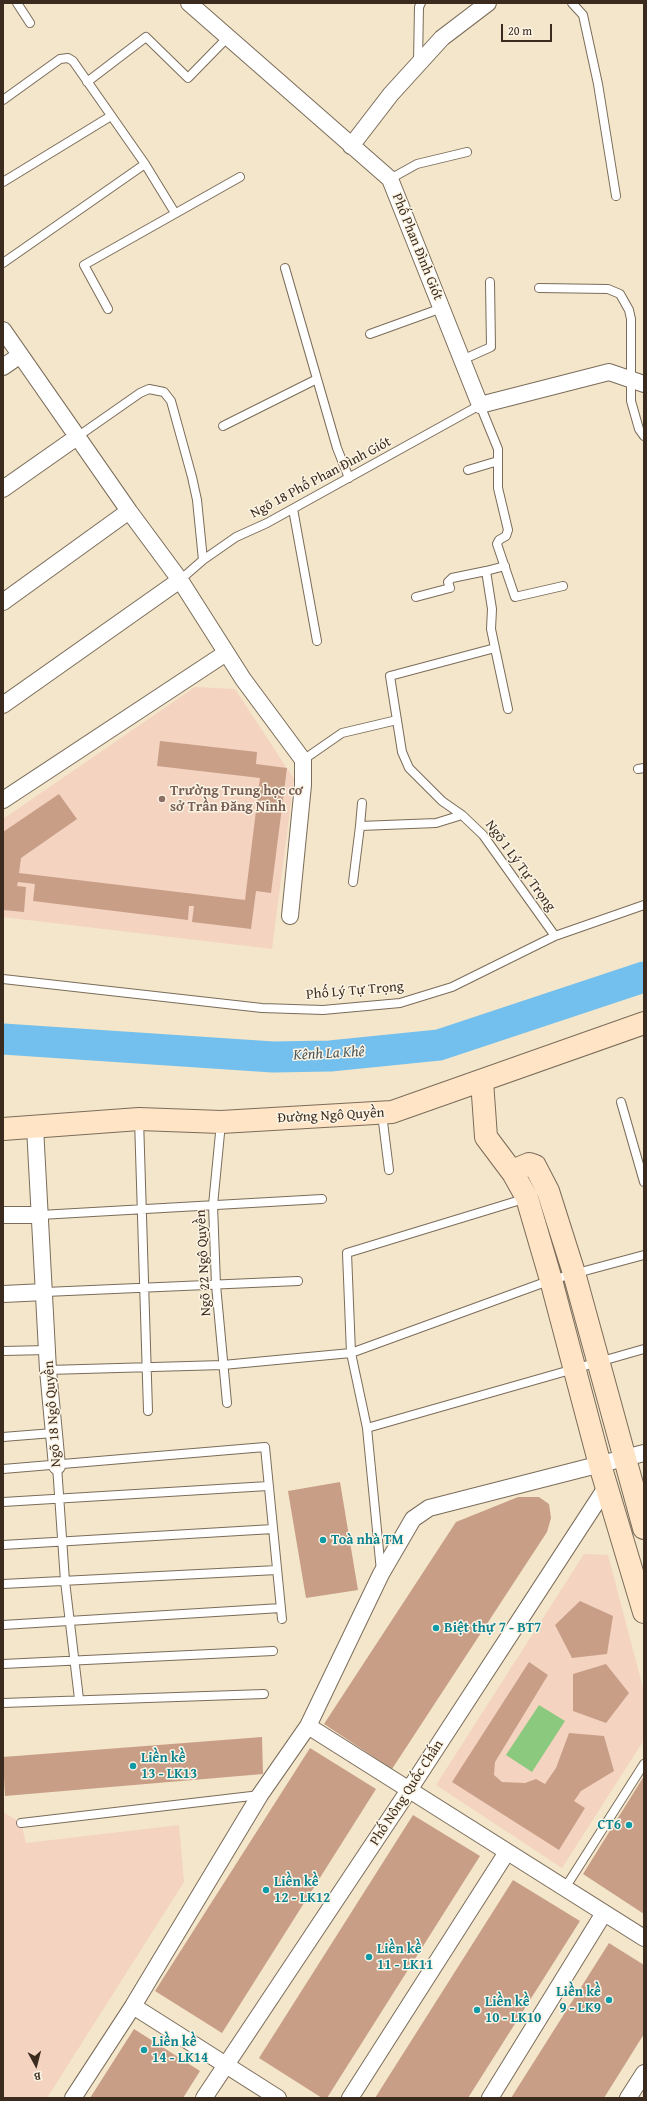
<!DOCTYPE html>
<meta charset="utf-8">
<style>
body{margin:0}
#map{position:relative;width:647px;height:2101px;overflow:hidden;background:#f3e6ca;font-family:"Gentium Book Plus",serif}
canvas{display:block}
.frame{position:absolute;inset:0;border:4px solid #3b2a1e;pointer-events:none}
.north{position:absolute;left:16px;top:2045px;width:40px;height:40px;-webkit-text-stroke:3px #fcf5e5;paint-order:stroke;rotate:173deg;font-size:11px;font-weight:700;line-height:16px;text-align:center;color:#3b2a1e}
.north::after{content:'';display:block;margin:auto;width:14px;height:18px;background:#3b2a1e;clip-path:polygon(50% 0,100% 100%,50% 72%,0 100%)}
.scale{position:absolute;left:501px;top:24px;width:51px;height:18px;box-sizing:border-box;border:2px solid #3b2a1e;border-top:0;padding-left:5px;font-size:12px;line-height:14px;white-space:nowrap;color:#3b2a1e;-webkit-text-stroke:3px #fcf5e5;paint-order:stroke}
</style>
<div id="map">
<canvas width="647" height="2101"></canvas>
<div class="frame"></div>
<div class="north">B</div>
<div class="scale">20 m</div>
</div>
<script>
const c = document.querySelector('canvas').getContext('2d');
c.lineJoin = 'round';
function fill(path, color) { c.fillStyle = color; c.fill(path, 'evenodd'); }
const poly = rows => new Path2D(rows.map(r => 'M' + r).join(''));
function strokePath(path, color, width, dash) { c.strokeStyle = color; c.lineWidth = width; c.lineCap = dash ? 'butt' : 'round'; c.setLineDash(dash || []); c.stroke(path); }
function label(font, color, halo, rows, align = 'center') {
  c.font = font + ' "Gentium Book Plus",serif'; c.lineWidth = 3; c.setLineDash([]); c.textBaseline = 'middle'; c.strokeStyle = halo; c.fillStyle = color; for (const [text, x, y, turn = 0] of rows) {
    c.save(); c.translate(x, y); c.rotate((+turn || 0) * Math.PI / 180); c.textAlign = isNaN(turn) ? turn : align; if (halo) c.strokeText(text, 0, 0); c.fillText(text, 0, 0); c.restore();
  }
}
const built = poly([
 [195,687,235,689,294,779,272,949,3,917,3,819],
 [584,1554,608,1555,644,1692,644,1740,562,1868,436,1785],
 [3,1812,21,1823,26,1843,179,1825,184,1882,47,2098,3,2098]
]);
const green = poly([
 [539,1705,565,1721,532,1772,506,1755]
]);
const river = poly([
 [3,1039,273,1057,330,1056,439,1045,644,977]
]);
const building = poly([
 [160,741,257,752,256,764,287,768,271,893,256,891,251,929,192,922,194,906,189,906,188,920,33,901,35,884,18,882,17,886,26,887,24,912,3,910,3,832,59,794,77,819,21,858,19,873,245,900,260,778,157,766],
 [340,1482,358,1590,306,1598,288,1491],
 [518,1497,539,1497,549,1504,551,1518,547,1532,392,1769,324,1724,456,1522],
 [580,1601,613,1616,607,1654,572,1658,555,1625],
 [529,1662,548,1675,495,1762,494,1775,502,1782,525,1783,536,1779,545,1784,556,1768,569,1733,604,1736,614,1771,581,1791,574,1801,585,1808,559,1850,452,1782],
 [606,1664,629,1693,606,1723,573,1711,573,1674],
 [262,1737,263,1774,5,1796,3,1757],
 [310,1748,376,1789,222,2033,155,1991],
 [644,1776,644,1914,583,1874],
 [413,1815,480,1856,327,2098,322,2098,259,2058],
 [513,1880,580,1921,468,2098,375,2098],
 [609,1943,644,1965,644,2034,604,2098,511,2098],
 [134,2029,200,2071,183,2098,90,2098]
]);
const lane = poly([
 [17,3,30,23],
 [572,3,583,15,598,84,616,196],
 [418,62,419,7,421,3],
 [87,82,146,37,188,78,229,36],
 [3,100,60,59,68,58,73,61,145,164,175,213],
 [390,179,417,164,467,152],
 [3,182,111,116],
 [3,263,145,164],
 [285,268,337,448,349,478],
 [539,288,608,289,620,294,629,310,631,319,631,401,639,429,644,436],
 [108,309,84,265,240,177],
 [370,334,442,308],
 [462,360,491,347,490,282],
 [223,426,317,379],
 [77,437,140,393,149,389,164,392,171,401,192,477,197,500,203,560],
 [468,470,498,461],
 [293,509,317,641],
 [505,566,486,571,492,609,491,629,495,648,390,676,402,752,409,768,442,801,462,815,483,835,555,936],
 [180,580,203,560,236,537,267,523,480,405,498,449,498,488,508,530,506,536,499,540,497,544,515,597,563,586],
 [416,597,450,588,448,582,452,578,486,571],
 [495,648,508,709],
 [303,760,342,733,397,720],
 [638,769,644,768],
 [360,826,362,803],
 [353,882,360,826,436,823,462,815],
 [3,979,262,1008,323,1010,400,1003,452,987,555,936,644,905],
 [621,1102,644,1182],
 [382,1114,389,1170],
 [139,1119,148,1411],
 [221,1123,213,1205,216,1285,227,1403],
 [40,1215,322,1199],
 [45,1292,298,1281],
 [3,1351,48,1350],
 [48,1370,223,1365,351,1353,551,1280,644,1255],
 [367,1428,644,1349],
 [3,1437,53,1433],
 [57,1466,65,1581,79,1699],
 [3,1469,265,1447,282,1619],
 [3,1502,268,1486],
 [3,1545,273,1529],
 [381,1571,367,1428,351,1353,347,1253,527,1198],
 [3,1584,277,1570],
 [3,1625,281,1608],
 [3,1664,273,1651],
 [3,1703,264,1694],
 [21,1823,260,1795],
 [565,1888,644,1764]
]);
const street = poly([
 [189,3,390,179,480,405,609,372,644,384],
 [351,146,391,94,442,38,488,3],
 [3,330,129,511,180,580,243,679,303,760,303,785,290,916],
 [3,367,19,356],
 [3,489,77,437],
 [3,602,129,511],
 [3,705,180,580],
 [3,800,226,653],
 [35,1127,48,1370,57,1466],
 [3,1215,40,1215],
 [3,1294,45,1292],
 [308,1726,644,1938],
 [133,2006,278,2098],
 [73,2098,133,2006,260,1795,308,1726,381,1574,413,1519,429,1508,644,1453],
 [204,2098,409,1790,607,1486],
 [350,2098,507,1852],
 [490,2098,604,1913],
 [628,2098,644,2073]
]);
const secondary = poly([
 [482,1081,486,1137,513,1173],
 [3,1129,139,1119,221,1122,392,1112,644,1023],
 [644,1528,574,1273,548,1191,535,1166,529,1164,517,1169,513,1173,527,1198,551,1280,600,1465,644,1612]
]);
const markers = [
 [162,799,4,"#8d6e63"],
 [323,1540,4,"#0f9aa8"],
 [436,1628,4,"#0f9aa8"],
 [133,1766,4,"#0f9aa8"],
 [629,1825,4,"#0f9aa8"],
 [266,1890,4,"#0f9aa8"],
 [369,1957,4,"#0f9aa8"],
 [609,2000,4,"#0f9aa8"],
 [477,2010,4,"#0f9aa8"],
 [144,2050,4,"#0f9aa8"]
];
const streetNames = [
 ["Phố Phan Đình Giót",417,247,68],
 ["Ngõ 18 Phố Phan Đình Giót",321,478,-28],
 ["Ngõ 1 Lý Tự Trọng",520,866,54],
 ["Phố Lý Tự Trọng",355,991,-5],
 ["Đường Ngô Quyền",331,1116,-3],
 ["Ngõ 22 Ngô Quyền",204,1263,-93],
 ["Ngõ 18 Ngô Quyền",53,1414,-94],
 ["Phố Nông Quốc Chấn",407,1793,-57]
];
const educationNames = [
 ["Trường Trung học cơ",170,791],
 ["sở Trần Đăng Ninh",170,807]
];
const cultureNames = [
 ["Toà nhà TM",331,1540],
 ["Biệt thự 7 - BT7",444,1628],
 ["Liền kề",141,1758],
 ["13 - LK13",141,1774],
 ["CT6",621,1825,"right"],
 ["Liền kề",274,1882],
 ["12 - LK12",274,1898],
 ["Liền kề",377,1949],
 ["11 - LK11",377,1965],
 ["Liền kề",601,1992,"right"],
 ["9 - LK9",601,2008,"right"],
 ["Liền kề",485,2002],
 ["10 - LK10",485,2018],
 ["Liền kề",152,2042],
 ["14 - LK14",152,2058]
];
const waterNames = [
 ["Kênh La Khê",329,1054,-3]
];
fill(built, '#f4d3c0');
fill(green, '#8bc97f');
strokePath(river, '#73bfed', 31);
fill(building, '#c89e87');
strokePath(lane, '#7b6c5a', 10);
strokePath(street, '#7b6c5a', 18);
strokePath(secondary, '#7b6c5a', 24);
strokePath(lane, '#fff', 8);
strokePath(street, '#fff', 16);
strokePath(secondary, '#ffe4c6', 22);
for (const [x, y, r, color] of markers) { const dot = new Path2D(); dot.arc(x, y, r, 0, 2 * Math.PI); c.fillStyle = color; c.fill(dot); strokePath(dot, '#fcf5e5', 1.5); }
label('14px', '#3b2a1e', '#fcf5e5', streetNames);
label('bold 14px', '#785e54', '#fcf5e5', educationNames, 'left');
label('bold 14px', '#0d838f', '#fcf5e5', cultureNames, 'left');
label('italic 15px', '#4c575c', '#fcf5e5', waterNames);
</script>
